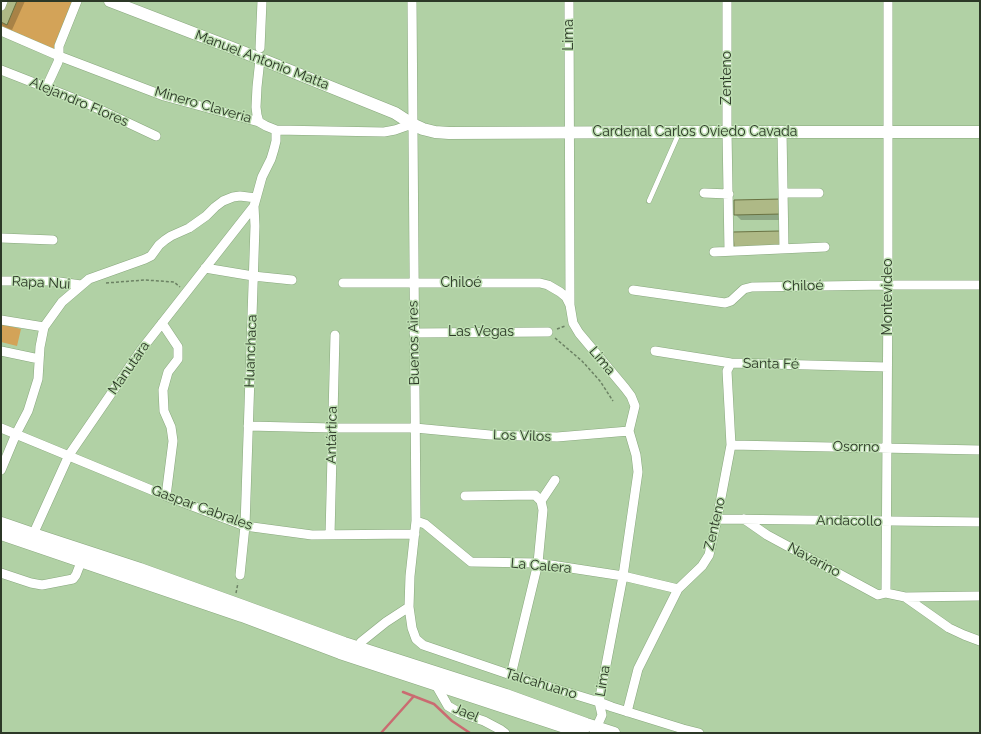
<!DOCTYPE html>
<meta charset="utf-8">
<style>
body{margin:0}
#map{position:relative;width:981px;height:734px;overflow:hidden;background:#b1d1a5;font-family:Raleway,sans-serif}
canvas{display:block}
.frame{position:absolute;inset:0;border:2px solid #2c3827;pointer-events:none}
</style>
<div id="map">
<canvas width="981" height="734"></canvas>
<div class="frame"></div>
</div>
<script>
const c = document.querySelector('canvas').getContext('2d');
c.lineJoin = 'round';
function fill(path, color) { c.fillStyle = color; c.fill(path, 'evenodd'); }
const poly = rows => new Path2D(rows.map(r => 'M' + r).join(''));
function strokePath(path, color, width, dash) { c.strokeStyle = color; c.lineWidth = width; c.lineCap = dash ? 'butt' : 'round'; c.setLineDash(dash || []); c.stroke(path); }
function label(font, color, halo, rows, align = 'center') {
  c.font = font + ' Raleway,sans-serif'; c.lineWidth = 3; c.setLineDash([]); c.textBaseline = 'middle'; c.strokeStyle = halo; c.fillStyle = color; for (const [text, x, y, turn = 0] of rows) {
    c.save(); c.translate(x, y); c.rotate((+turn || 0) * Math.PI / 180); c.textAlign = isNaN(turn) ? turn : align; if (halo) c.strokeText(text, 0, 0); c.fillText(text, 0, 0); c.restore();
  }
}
const green = poly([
 [4,1,75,1,54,49,1,26,1,8],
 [1,324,21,329,17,346,1,342]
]);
const shadow = poly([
 [6,1,25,1,12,30,3,26,1,23,1,12],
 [781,200,787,220,741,220,735,214]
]);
const stream = poly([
 [403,692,434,704,452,721,470,733],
 [381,733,414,696]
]);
const building = poly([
 [5,1,17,1,7,25,1,22,1,9,5,1],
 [782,199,782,214,734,215,734,200,782,199],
 [780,231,781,246,734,248,733,232,780,231]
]);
const path = poly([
 [106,283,145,280,174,282,180,287],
 [557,329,565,326],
 [555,338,582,361,600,381,613,401],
 [236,593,238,583]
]);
const lane = poly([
 [649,201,679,133]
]);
const street = poly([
 [569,1,570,305,573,323,579,333,625,388,631,396,635,406,629,431,636,455,638,472,623,576,599,702,602,715,594,733],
 [727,1,727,131,729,251],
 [1,6,3,1],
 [1,31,59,56,164,96,259,122,266,126,276,130,384,132,395,130,412,124],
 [260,48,262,1],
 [1,70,88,104,156,136],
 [46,88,58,62,59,56,59,46,77,1],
 [259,122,257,115,256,107,257,87,260,59],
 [782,131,784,249],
 [704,193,729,194],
 [783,193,819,193],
 [1,238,53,240],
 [714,252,825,247],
 [205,268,253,276,292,280],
 [1,281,52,281,81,285],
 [343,283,540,283,548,285,560,292,566,297,570,305],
 [633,290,725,303,731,301,744,289,752,287,888,285,980,285],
 [1,320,44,327],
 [162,323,178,347,178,359,168,372,163,390,164,411,171,427,173,441,166,496],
 [414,333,548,332],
 [1,351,39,359],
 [655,351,731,363,887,367],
 [248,426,333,428,415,428,490,435,557,437,629,431],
 [1,428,166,496,245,526,312,535,415,534],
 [731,445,980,450],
 [1,470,16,434,28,411,38,379,40,347,44,327,62,302,89,279,145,259,151,256,159,245,165,240,171,236,189,228,206,216,215,207,223,201,233,197,240,196,256,198],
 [465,496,535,495,541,501,543,510,538,563,511,675],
 [541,501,555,480],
 [717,519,980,522],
 [744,519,767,535,878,595,886,593,905,597,980,596],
 [416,521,425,524,471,562,538,563,623,576,678,589],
 [330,535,335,335],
 [31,539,69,455,141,350,254,206],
 [1,573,31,583,42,585,73,579,76,575,81,562],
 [240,575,245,526,255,226,254,206,262,177,271,159,274,149,276,141,276,130],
 [886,593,888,285,888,1],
 [905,597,949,628,964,635,980,641],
 [409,607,412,628,416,639,423,645,511,675,599,702,612,707,683,729,699,733],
 [355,652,361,642,386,622,409,607,410,576,416,521,412,1],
 [436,685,448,706,460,713,484,721,501,730,505,733],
 [627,712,638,669,678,589,702,566,709,555,717,519,731,445,727,371,731,363]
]);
const secondary = poly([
 [110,1,266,61,395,113,412,124,423,129,435,132,449,133,680,132,980,132],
 [1,523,33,534,140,569,243,606,344,643,506,695,586,724,614,733],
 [1,534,242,616,340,653,583,733]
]);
const streetNames = [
 ["Lima",569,35,-90],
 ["Manuel Antonio Matta",262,60,21],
 ["Zenteno",727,78,-90],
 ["Alejandro Flores",79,102,23],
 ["Minero Claveria",203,105,16],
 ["Cardenal Carlos Oviedo Cavada",695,132],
 ["Rapa Nui",41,283,3],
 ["Chiloé",461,283],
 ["Chiloé",803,286,-1],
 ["Montevideo",888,297,-90],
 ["Las Vegas",481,332],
 ["Buenos Aires",414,343,-91],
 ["Huanchaca",251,351,-88],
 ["Lima",602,361,50],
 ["Santa Fé",771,364,1],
 ["Manutara",129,368,-55],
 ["Antártica",332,435,-89],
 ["Los Vilos",522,436,2],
 ["Osorno",856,447,1],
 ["Gaspar Cabrales",202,508,20],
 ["Andacollo",849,521,1],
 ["Zenteno",715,524,-77],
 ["Navarino",814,560,28],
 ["La Calera",541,566,5],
 ["Lima",603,681,-80],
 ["Talcahuano",541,684,17],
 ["Jael",466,713,23]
];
fill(green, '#d3a358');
fill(shadow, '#0003');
strokePath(stream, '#ca6b71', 2.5);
fill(building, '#aeb986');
strokePath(building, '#697242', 1);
strokePath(lane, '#88a77d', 5.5);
strokePath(street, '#88a77d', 10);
strokePath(secondary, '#88a77d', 13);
strokePath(path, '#6b8163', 1.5, [3, 2]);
strokePath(lane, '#fff', 4.5);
strokePath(street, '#fff', 9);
strokePath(secondary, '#fff', 12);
label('14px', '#2c3827', '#bddeb1', streetNames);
</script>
